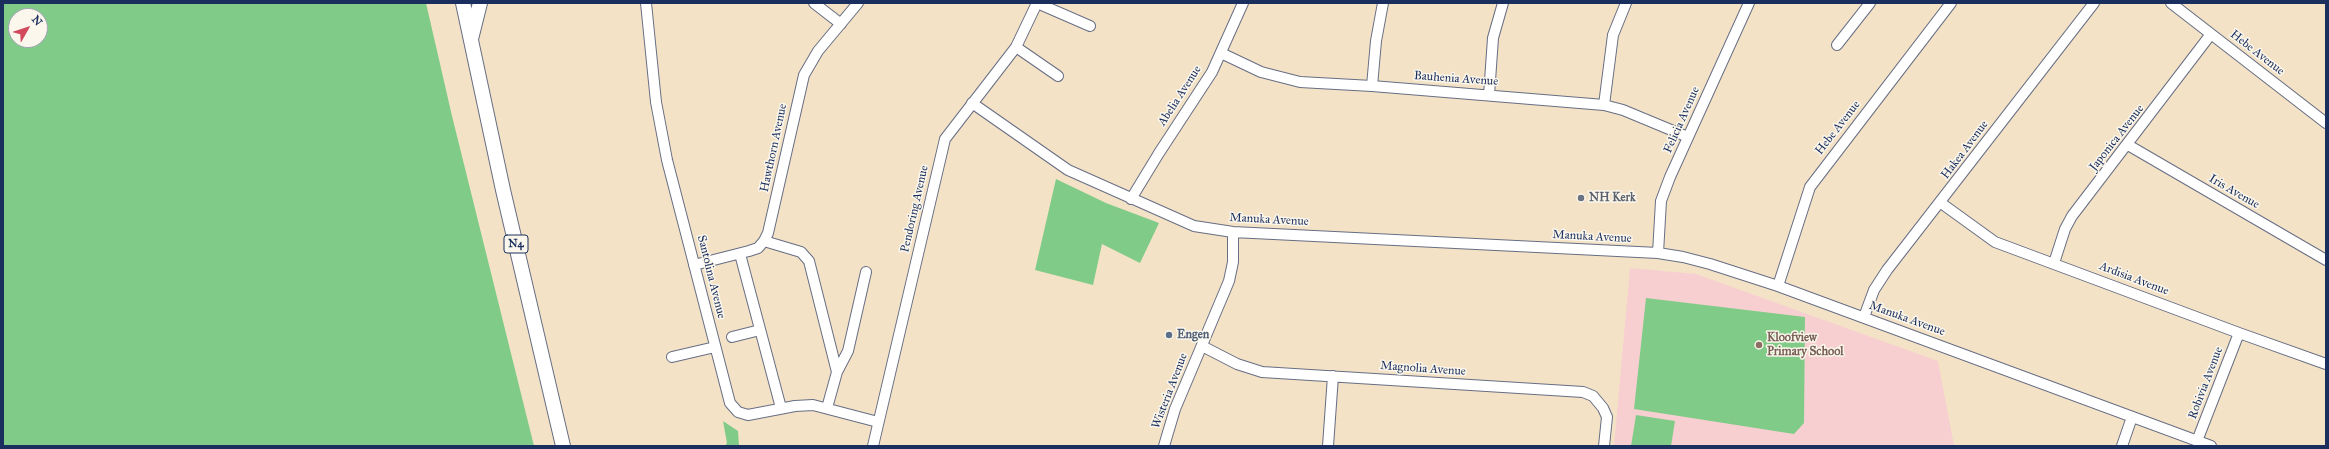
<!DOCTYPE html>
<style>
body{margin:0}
#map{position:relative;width:2329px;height:449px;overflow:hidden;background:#f4e2c7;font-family:"IM FELL Great Primer",serif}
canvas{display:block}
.frame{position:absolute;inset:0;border:4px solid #1b2f5e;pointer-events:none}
.north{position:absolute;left:8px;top:8px;width:40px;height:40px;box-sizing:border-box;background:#fbf7ec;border:1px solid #a1a7b3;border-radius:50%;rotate:51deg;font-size:11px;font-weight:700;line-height:16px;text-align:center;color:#1b2f5e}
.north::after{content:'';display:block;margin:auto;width:14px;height:18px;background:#d1495b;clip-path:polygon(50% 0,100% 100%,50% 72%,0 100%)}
</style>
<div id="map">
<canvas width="2329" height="449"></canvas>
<div class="frame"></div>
<div class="north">N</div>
</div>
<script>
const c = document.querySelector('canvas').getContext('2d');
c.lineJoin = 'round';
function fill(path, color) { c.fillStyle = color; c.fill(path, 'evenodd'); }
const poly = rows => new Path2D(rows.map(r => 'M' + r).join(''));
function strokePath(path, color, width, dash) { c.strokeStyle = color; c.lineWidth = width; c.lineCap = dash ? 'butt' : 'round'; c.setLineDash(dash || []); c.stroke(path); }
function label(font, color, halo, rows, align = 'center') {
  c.font = font + ' "IM FELL Great Primer",serif'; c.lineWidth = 3; c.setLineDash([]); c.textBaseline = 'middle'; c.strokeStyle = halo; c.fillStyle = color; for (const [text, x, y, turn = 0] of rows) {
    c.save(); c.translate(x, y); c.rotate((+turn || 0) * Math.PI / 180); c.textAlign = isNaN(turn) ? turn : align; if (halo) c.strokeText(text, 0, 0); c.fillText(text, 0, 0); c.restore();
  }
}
const built = poly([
 [1630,268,1696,274,1938,361,1954,446,1614,446]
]);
const green = poly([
 [3,3,426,3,452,116,534,446,3,446],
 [16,16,40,16,40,40,16,40],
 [1056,179,1106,203,1159,223,1140,263,1102,244,1093,285,1035,270],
 [1646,298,1805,317,1804,423,1794,434,1634,409],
 [1636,415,1675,421,1671,446,1631,446],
 [723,421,738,431,739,446,725,446,727,443]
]);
const minor = poly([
 [646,3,656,102,667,160,730,403,738,412,748,415,795,406,813,405,878,422],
 [814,3,841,24],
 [1037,3,1090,26],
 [2171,3,2326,123],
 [1837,45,1870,3],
 [1016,47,1058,76],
 [1221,53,1261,72,1300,82,1372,86,1604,105,1623,110,1688,137],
 [1372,86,1376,41,1383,3],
 [1489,95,1493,38,1503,3],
 [972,103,1068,170,1194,226,1233,232,1658,253,1683,257,1710,264,1778,286,2211,446],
 [1604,105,1613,35,1626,3],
 [2128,145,2326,260],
 [1131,199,1159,153,1212,72,1243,3],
 [1941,203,1995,242,2239,333,2326,364],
 [764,241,801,252,809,261,837,372],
 [1658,253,1661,201,1670,177,1749,3],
 [740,254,781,408],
 [2054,263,2065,229,2072,216,2211,34],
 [694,265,749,251,758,248,764,241,768,233,804,75,818,51,858,3],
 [1778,286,1810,187,1951,3],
 [1864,317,1874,290,1887,270,2094,3],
 [732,337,760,330],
 [1202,346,1237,364,1262,372,1583,392,1593,396,1603,408,1607,417,1604,446],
 [672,357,715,347],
 [827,408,837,372,848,351,866,272],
 [2197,441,2239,333],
 [873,446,945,139,1016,47,1037,3],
 [1164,446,1175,409,1229,281,1233,262,1233,232],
 [1328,446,1333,376],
 [2122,446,2132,417]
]);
const highway = poly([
 [463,3,503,190,563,446],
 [471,39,480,3]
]);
const markers = [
 [1581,198,4,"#6b7280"],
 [1169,335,4,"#5c6f8a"],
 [1759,345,4,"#8d6e63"]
];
const shields = [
 [516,244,24]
];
const shieldNames = [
 ["N4",516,244]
];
const streetNames = [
 ["Hebe Avenue",2257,53,38],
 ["Bauhenia Avenue",1456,79,4],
 ["Abelia Avenue",1180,96,-57],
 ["Felicia Avenue",1682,120,-66],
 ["Hebe Avenue",1838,128,-52],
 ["Japonica Avenue",2117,138,-52],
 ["Hawthorn Avenue",774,148,-78],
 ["Hakea Avenue",1965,150,-53],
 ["Iris Avenue",2234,192,30],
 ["Pendoring Avenue",915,209,-77],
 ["Manuka Avenue",1269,220,3],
 ["Manuka Avenue",1592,237,3],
 ["Santolina Avenue",711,277,76],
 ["Ardisia Avenue",2134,279,21],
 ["Manuka Avenue",1907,319,20],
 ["Magnolia Avenue",1423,369,4],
 ["Robivia Avenue",2206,383,-69],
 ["Wisteria Avenue",1170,391,-69]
];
const worshipNames = [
 ["NH Kerk",1589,198]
];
const serviceNames = [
 ["Engen",1177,335]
];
const educationNames = [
 ["Kloofview",1767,338],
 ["Primary School",1767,352]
];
fill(built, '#f7cfd0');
fill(green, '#81cb88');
strokePath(minor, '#676e83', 12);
strokePath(highway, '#676e83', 16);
strokePath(minor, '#fff', 10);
strokePath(highway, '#fff', 14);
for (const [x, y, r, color] of markers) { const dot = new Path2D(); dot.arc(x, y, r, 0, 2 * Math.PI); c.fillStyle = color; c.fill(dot); strokePath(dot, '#fbf7ec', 1.5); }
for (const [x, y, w] of shields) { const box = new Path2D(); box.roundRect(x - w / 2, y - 9, w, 18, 3); c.fillStyle = '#fbf7ec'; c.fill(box); strokePath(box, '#1b2f5e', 1); }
label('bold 11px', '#1b2f5e', null, shieldNames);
label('12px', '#1b2f5e', '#fbf7ec', streetNames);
label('bold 12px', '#5b616d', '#fbf7ec', worshipNames, 'left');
label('bold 12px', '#4e5e75', '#fbf7ec', serviceNames, 'left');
label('bold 12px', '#785e54', '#fbf7ec', educationNames, 'left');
</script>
